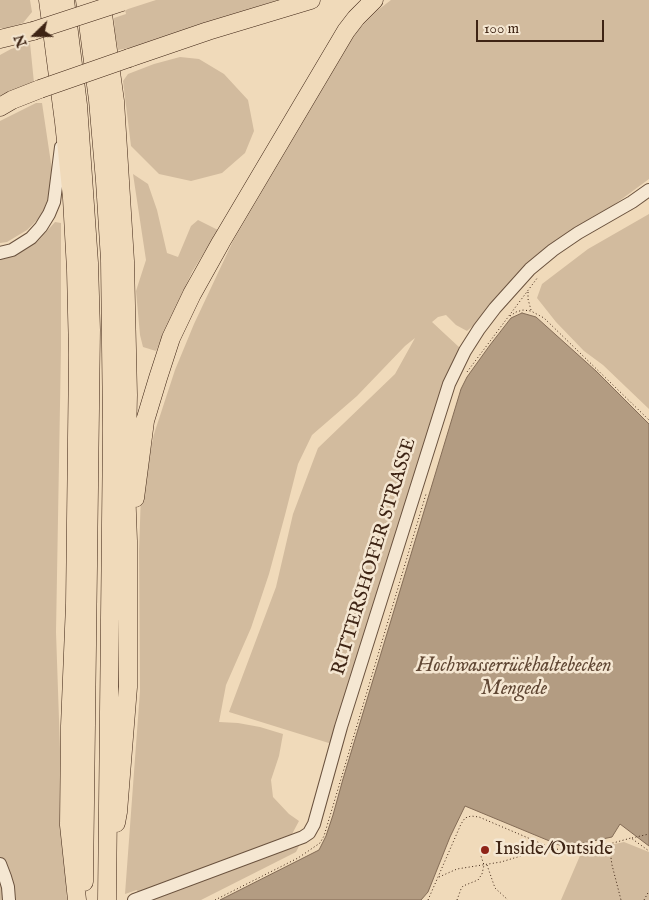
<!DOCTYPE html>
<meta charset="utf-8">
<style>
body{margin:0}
#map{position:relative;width:649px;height:900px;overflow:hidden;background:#f0daba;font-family:"IM FELL English",serif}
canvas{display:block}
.north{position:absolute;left:10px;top:10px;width:50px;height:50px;-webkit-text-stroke:4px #f5e7d2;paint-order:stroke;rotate:248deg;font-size:14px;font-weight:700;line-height:20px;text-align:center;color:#3e2414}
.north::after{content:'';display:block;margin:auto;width:18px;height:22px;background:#3e2414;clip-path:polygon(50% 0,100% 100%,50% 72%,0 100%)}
.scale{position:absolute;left:476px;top:20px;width:128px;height:22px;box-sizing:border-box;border:2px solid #3e2414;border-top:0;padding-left:6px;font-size:15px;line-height:18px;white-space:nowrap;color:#3e2414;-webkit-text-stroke:4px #f5e7d2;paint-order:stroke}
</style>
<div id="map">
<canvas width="649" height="900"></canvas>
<div class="north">N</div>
<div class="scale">100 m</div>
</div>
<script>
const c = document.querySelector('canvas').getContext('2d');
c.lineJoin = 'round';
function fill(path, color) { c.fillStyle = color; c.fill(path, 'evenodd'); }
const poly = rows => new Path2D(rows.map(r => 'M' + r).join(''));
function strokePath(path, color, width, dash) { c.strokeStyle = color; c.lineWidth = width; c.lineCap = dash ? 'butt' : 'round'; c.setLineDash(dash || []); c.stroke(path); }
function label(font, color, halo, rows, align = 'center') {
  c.font = font + ' "IM FELL English",serif'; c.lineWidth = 5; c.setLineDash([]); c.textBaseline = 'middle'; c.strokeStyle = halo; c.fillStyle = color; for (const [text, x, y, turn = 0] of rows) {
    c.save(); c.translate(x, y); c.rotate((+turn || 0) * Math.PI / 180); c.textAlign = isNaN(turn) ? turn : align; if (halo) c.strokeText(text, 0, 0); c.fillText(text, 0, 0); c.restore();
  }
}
const green = poly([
 [0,0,30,0,32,12,23,23,6,28,0,28],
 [156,0,278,0,134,47,118,50,115,33,114,18,126,14,125,10],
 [391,0,649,0,649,179,607,210,538,256,517,274,476,323,467,331,456,325,446,315,438,317,432,322,460,348,437,402,391,556,332,744,229,712,276,587,293,514,318,448,395,374,415,338,405,346,357,396,312,435,298,464,285,515,269,574,251,628,226,685,219,722,238,723,260,727,283,734,279,756,271,780,273,797,289,814,299,821,291,836,293,842,299,846,296,852,201,900,140,900,137,890,125,894,140,691,139,551,141,494,154,434,175,370,194,324,233,241,356,32,378,10],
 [30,43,34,83,0,97,0,55,11,49],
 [180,57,199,59,224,74,248,100,254,131,245,153,222,173,191,181,159,174,131,146,123,81,128,74,154,64],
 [36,103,42,103,52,170,49,195,41,216,27,230,7,242,0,243,0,121],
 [133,174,148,184,157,210,167,253,178,257,191,226,198,220,218,230,192,272,156,351,143,347,140,335,136,291,146,260],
 [649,214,649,409,603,365,584,351,556,322,537,298,542,284,588,249],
 [55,222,61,223,61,348,56,632,60,749,67,900,0,900,0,259,4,259,23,251,39,240],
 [624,842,649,852,649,900,561,900,582,851]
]);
const water = poly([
 [522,313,536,317,596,371,649,424,649,846,620,824,612,837,564,847,465,806,450,837,428,892,421,900,220,900,319,850,326,836,333,815,343,779,461,389,467,377,490,345,511,318,522,313]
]);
const path = poly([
 [528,292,528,299,531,310],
 [510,316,516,312,523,310,531,311,544,318,649,420],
 [467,372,538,277],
 [632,838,649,834],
 [613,844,611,858,612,865,621,900],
 [487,865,495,888,508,900],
 [439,877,457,869,501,862,524,855,558,851],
 [215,900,298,858,320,843,324,836,426,494],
 [428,900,461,824,465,818,471,816,479,817,554,849,570,850,613,843,631,838,649,851],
 [457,900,461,889,463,886,478,880,482,874,484,865,481,856,482,853],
 [644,900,649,891]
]);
const minor = poly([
 [0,253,12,250,31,238,41,227,49,214,54,202,61,147],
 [0,864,5,877,8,887,9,900],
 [134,900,303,837,309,833,314,824,341,727,449,384,465,351,479,329,495,308,530,269,553,250,578,233,632,202,649,190]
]);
const highway = poly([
 [48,0,64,122,72,198,76,270,78,354,75,604,70,726,69,825,77,900],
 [65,0,78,105,89,263,91,330,84,882],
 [85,0,98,100,105,181,110,260,112,429,107,900],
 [101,0,115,101,125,261,128,395,126,486,128,541,128,687,118,812,116,823],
 [0,39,33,31],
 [129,58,208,31,311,0],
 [0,107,12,100,40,89],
 [135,498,145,421,158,378,171,338,192,294,221,242,346,31,356,18,374,0]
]);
const highwayBridge = poly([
 [33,31,122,2],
 [40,89,129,58]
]);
const markers = [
 [485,850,5,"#8f2418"]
];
const streetNames = [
 ["RITTERSHOFER STRASSE",375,557,-73]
];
const poiNames = [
 ["Inside/Outside",495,850]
];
const waterNames = [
 ["Hochwasserrückhaltebecken",514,667],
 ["Mengede",514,690]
];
fill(green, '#d2bb9e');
fill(water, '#b39c82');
strokePath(water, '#846c56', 1);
strokePath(minor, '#6a523e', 14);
strokePath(highway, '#3e2414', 19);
strokePath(path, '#3e2414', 1, [1, 2.5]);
strokePath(minor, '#f5e7d2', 12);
strokePath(highway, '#f0daba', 18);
strokePath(highwayBridge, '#3e2414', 19, []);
strokePath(highwayBridge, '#f0daba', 18);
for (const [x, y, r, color] of markers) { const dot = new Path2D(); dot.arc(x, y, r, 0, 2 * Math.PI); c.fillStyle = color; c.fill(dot); strokePath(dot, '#f5e7d2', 2); }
label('19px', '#3e2414', '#f5e7d2', streetNames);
label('19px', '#3e2414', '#f5e7d2', poiNames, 'left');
label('italic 20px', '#614835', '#f5e7d2', waterNames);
</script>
